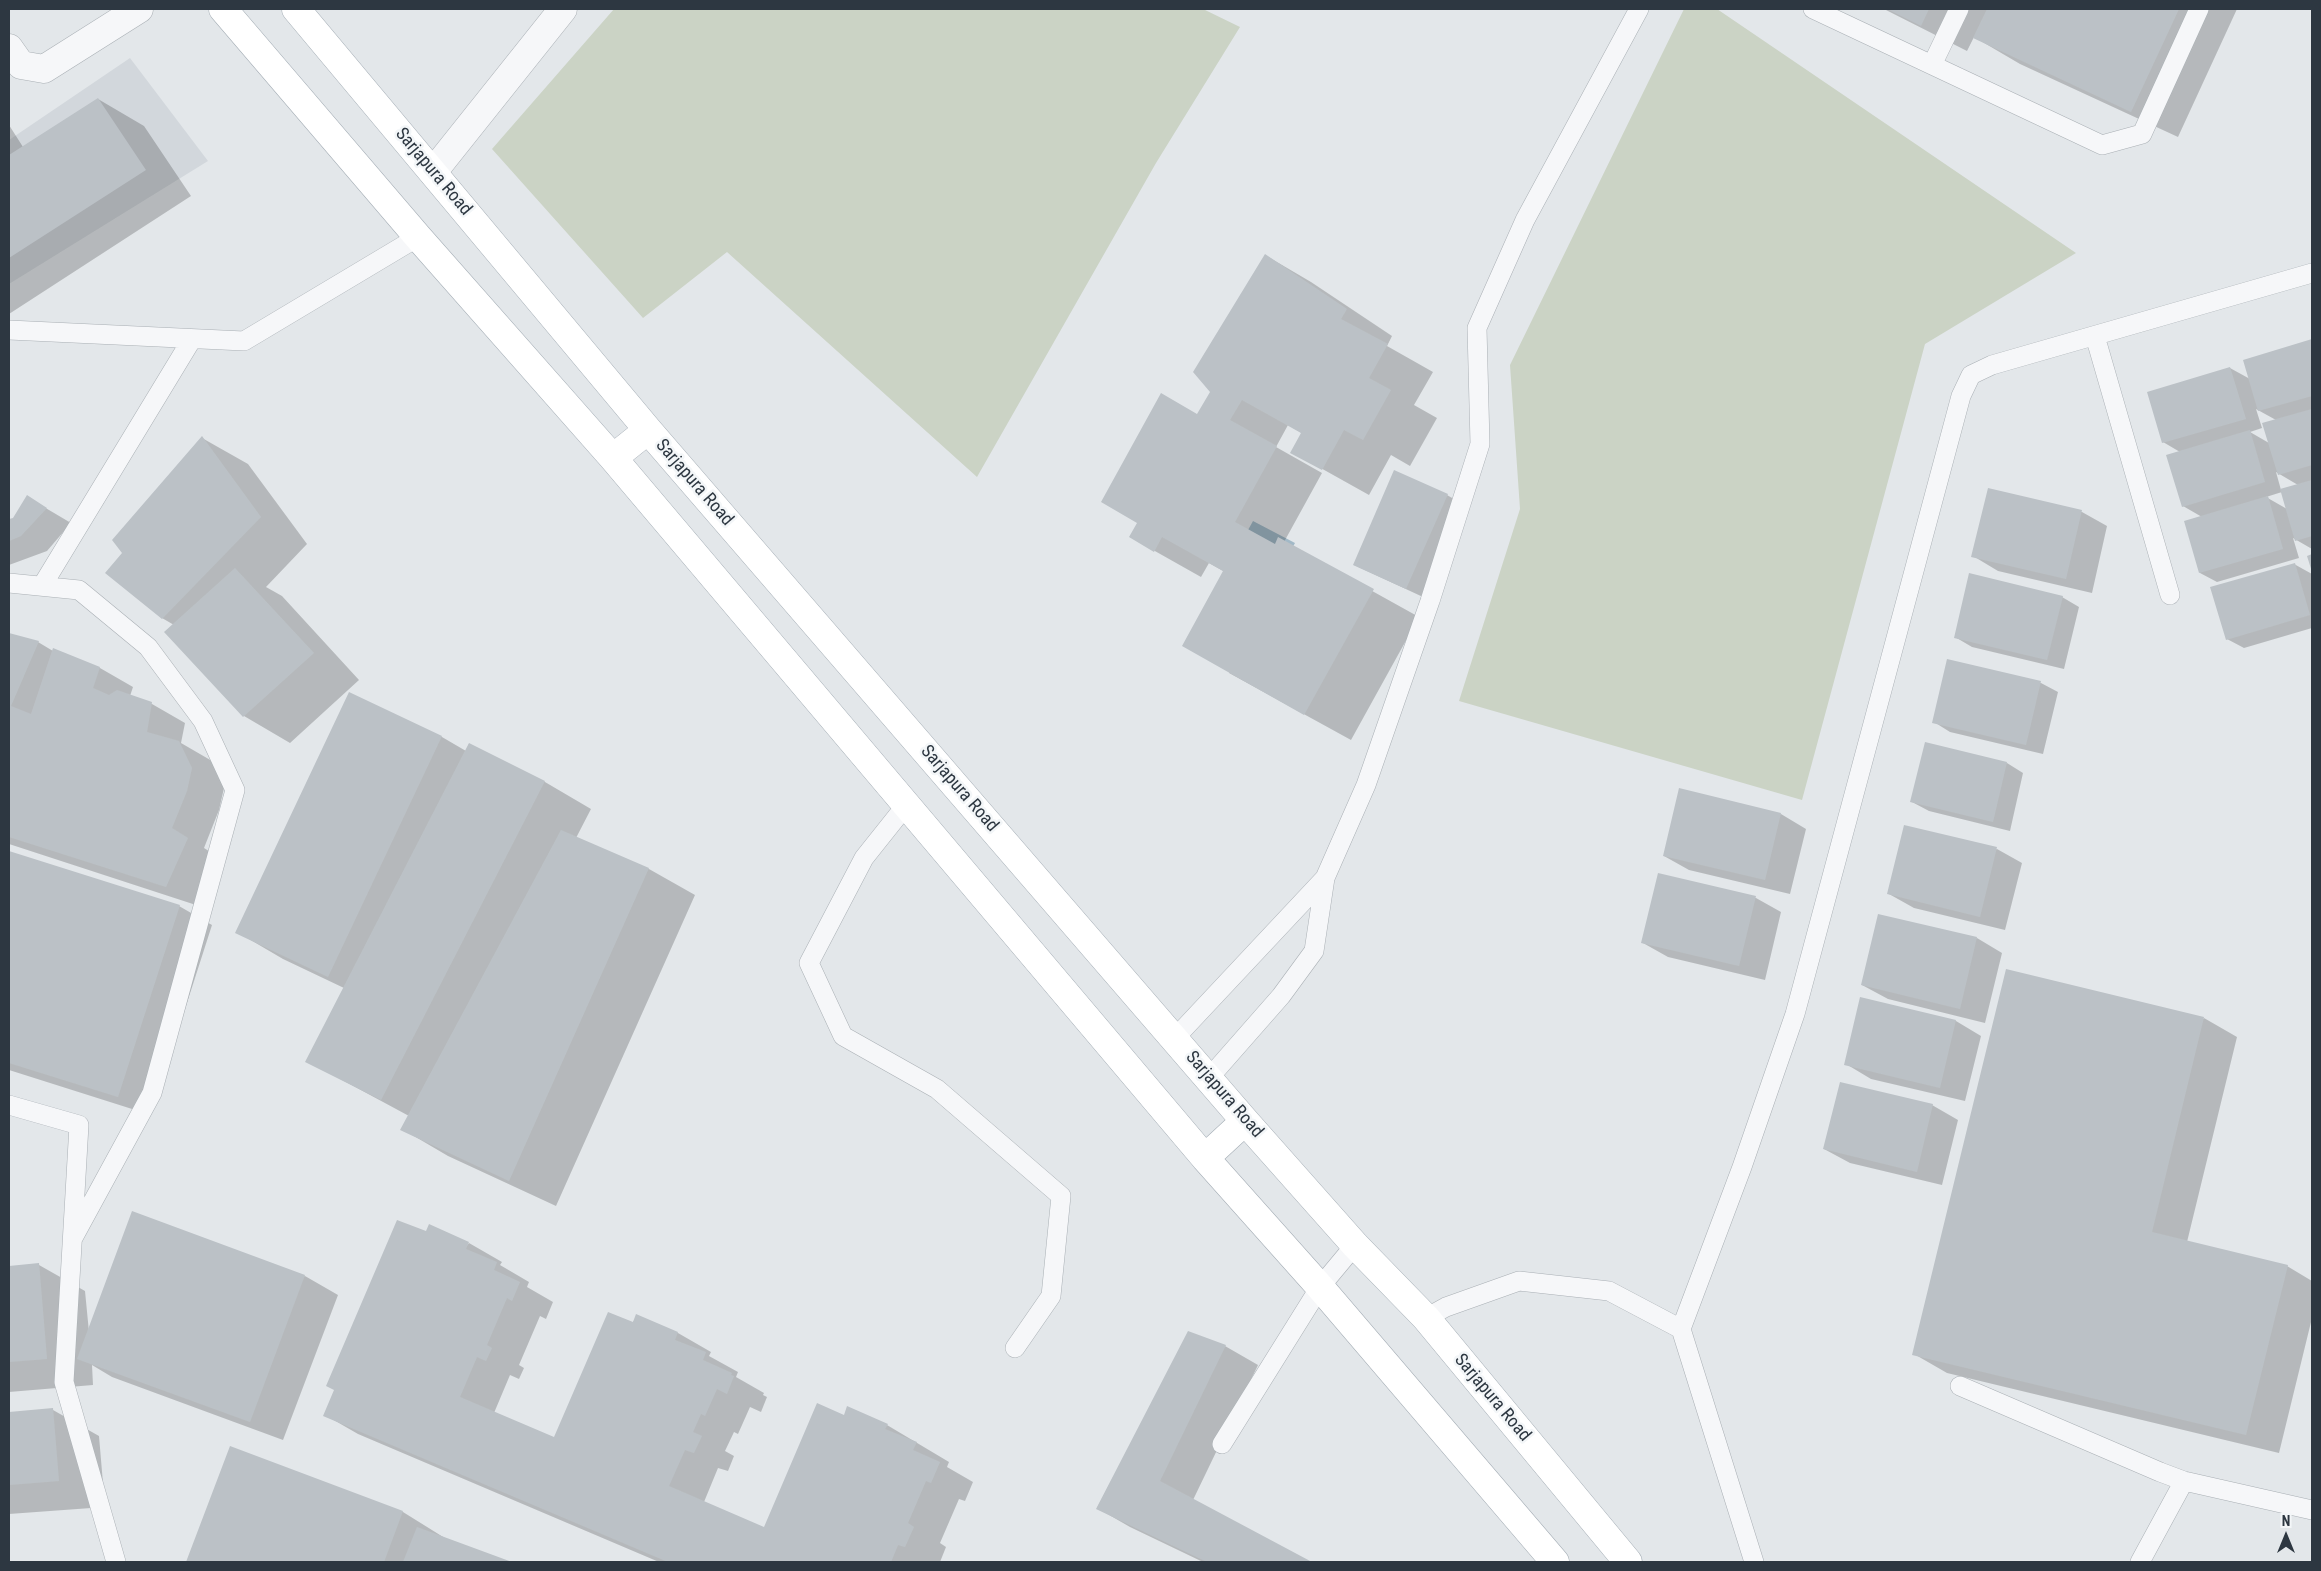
<!DOCTYPE html>
<style>
body{margin:0}
#map{position:relative;width:2321px;height:1571px;overflow:hidden;background:#e3e7ea;font-family:"Roboto Condensed",sans-serif}
canvas{display:block}
.frame{position:absolute;inset:0;border:10px solid #2d3741;pointer-events:none}
.north{position:absolute;left:2261px;top:1511px;width:50px;height:50px;-webkit-text-stroke:4px #f3f6f8;paint-order:stroke;rotate:0deg;font-size:14px;font-weight:700;line-height:20px;text-align:center;color:#2d3741}
.north::after{content:'';display:block;margin:auto;width:18px;height:22px;background:#2d3741;clip-path:polygon(50% 0,100% 100%,50% 72%,0 100%)}
</style>
<div id="map">
<canvas width="2321" height="1571"></canvas>
<div class="frame"></div>
<div class="north">N</div>
</div>
<script>
const c = document.querySelector('canvas').getContext('2d');
c.lineJoin = 'round';
function fill(path, color) { c.fillStyle = color; c.fill(path, 'evenodd'); }
const poly = rows => new Path2D(rows.map(r => 'M' + r).join(''));
function strokePath(path, color, width, dash) { c.strokeStyle = color; c.lineWidth = width; c.lineCap = dash ? 'butt' : 'round'; c.setLineDash(dash || []); c.stroke(path); }
function label(font, color, halo, rows, align = 'center') {
  c.font = font + ' "Roboto Condensed",sans-serif'; c.lineWidth = 5; c.setLineDash([]); c.textBaseline = 'middle'; c.strokeStyle = halo; c.fillStyle = color; for (const [text, x, y, turn = 0] of rows) {
    c.save(); c.translate(x, y); c.rotate((+turn || 0) * Math.PI / 180); c.textAlign = isNaN(turn) ? turn : align; if (halo) c.strokeText(text, 0, 0); c.fillText(text, 0, 0); c.restore();
  }
}
const built = poly([
 [130,58,208,161,9,284,9,140]
]);
const green = poly([
 [614,9,1203,9,1240,27,1156,163,977,477,727,252,643,318,492,149],
 [1684,9,1717,9,2076,253,1925,344,1802,800,1459,701,1520,509,1510,365]
]);
const water = poly([
 [1253,521,1295,543,1279,572,1237,550]
]);
const shadow = poly([
 [1884,9,2237,9,2178,137,2020,64,1974,37,1967,51],
 [98,99,144,126,191,196,9,314,9,125,23,147],
 [1265,255,1311,282,1392,336,1387,346,1433,372,1414,405,1437,418,1410,466,1391,455,1369,495,1292,452,1302,433,1288,425,1276,447,1322,473,1284,542,1419,617,1351,740,1229,673,1225,572,1209,563,1201,577,1130,537,1211,392],
 [2312,340,2312,549,2293,538,2299,558,2217,582,2200,573,2202,517,2183,506,2180,452,2163,442,2230,368,2250,379,2244,361],
 [2256,409,2276,420,2269,443,2250,432,2262,428],
 [2276,472,2298,485,2281,490],
 [2282,492,2287,509,2266,497],
 [202,438,248,464,307,544,266,587,282,596,359,680,290,743,244,716,174,625,162,618,124,553],
 [1989,490,2082,512,2107,526,2092,593,1998,571,1973,556],
 [1447,495,1464,505,1423,597,1354,565],
 [27,497,71,523,47,551,9,565,9,520,13,519],
 [2294,564,2312,574,2312,628,2244,648,2227,639],
 [2062,597,2079,607,2064,669,1972,647,1955,637],
 [9,634,38,642,53,651,100,668,133,687,130,696,152,704,185,723,181,743,212,761,224,788,219,810,204,848,220,858,199,906,9,844],
 [1948,660,2041,683,2058,692,2043,754,1950,732,1934,722],
 [350,694,442,737,466,751,469,744,545,782,591,809,576,838,649,869,695,895,556,1206,448,1156,402,1129,409,1116,307,1061,344,988,283,959,237,932],
 [2007,763,2023,773,2010,831,1929,811,1912,802],
 [1781,814,1806,829,1790,894,1689,870,1664,856],
 [1997,849,2022,863,2005,930,1914,908,1889,894],
 [9,853,179,906,212,925,151,1115,9,1070],
 [1659,875,1756,898,1781,912,1765,980,1668,957,1643,943],
 [1977,938,2002,953,1985,1023,1888,999,1862,985],
 [1861,999,1956,1021,1981,1036,1965,1101,1871,1079,1846,1064],
 [2204,1018,2237,1037,2187,1242,2287,1266,2312,1281,2312,1318,2279,1453,1947,1373,1914,1354],
 [1932,1105,1958,1120,1942,1185,1850,1163,1824,1149],
 [469,1243,502,1262,500,1265,529,1282,527,1287,553,1302,546,1319,540,1316,519,1365,524,1368,519,1379,510,1375,494,1413,555,1439,637,1316,678,1333,711,1352,709,1356,738,1372,736,1377,764,1393,763,1395,767,1397,761,1412,750,1407,738,1434,734,1432,725,1451,734,1456,728,1471,718,1468,704,1502,764,1528,844,1416,887,1425,949,1462,947,1467,973,1482,965,1501,959,1499,940,1543,946,1547,940,1562,659,1562,358,1434,325,1415],
 [39,1265,85,1291,89,1332,305,1276,338,1295,283,1440,112,1377,92,1365,93,1385,9,1392,9,1267],
 [1189,1332,1225,1346,1258,1365,1193,1500,1310,1562,1203,1562,1130,1527,1097,1508],
 [53,1410,99,1436,105,1507,9,1514,9,1413],
 [230,1448,403,1512,448,1540,509,1562,187,1562]
]);
const building = poly([
 [1887,9,1929,9,1921,26],
 [1987,9,2179,9,2131,112,1973,38],
 [98,98,146,170,9,258,9,155],
 [1265,254,1347,309,1341,319,1388,344,1369,378,1391,390,1363,440,1344,430,1322,470,1290,453,1301,433,1242,400,1230,420,1277,446,1235,522,1275,544,1278,537,1374,589,1304,715,1182,646,1223,571,1162,537,1154,552,1129,537,1137,523,1101,502,1161,393,1197,414,1210,392,1193,372],
 [2312,339,2312,396,2258,411,2243,360],
 [2230,367,2246,419,2162,443,2147,392],
 [2312,409,2312,465,2278,475,2262,423],
 [2250,430,2265,482,2182,507,2166,455],
 [202,436,261,517,162,619,105,573,122,553,112,540],
 [1394,470,1448,494,1406,589,1353,565],
 [2312,480,2312,536,2295,541,2280,489],
 [1988,488,2082,510,2066,579,1971,557],
 [27,495,47,508,21,536,9,541,9,519,13,518],
 [2268,496,2283,549,2199,573,2184,521],
 [2312,554,2312,572,2307,556],
 [2295,563,2310,615,2226,640,2210,587],
 [235,568,314,653,243,717,164,632],
 [1969,573,2063,596,2047,660,1954,638],
 [9,633,39,641,11,706,31,714,53,648,100,667,93,688,109,695,117,690,152,702,147,732,179,741,192,768,187,791,172,828,188,838,166,887,9,837],
 [1947,659,2041,681,2026,745,1932,723],
 [349,692,442,736,328,977,235,933],
 [1925,742,2007,762,1993,822,1910,802],
 [469,743,545,781,381,1100,305,1062],
 [1679,788,1781,813,1765,880,1663,856],
 [1904,825,1997,847,1980,917,1887,894],
 [561,830,649,868,509,1181,400,1130],
 [9,851,180,905,118,1097,9,1063],
 [1658,873,1756,896,1739,966,1641,943],
 [1878,914,1977,937,1960,1009,1861,985],
 [2006,969,2204,1017,2152,1232,2288,1265,2246,1435,1912,1355],
 [1860,997,1956,1020,1940,1088,1844,1065],
 [1840,1082,1933,1104,1917,1172,1823,1149],
 [132,1211,305,1275,250,1422,77,1359],
 [397,1220,426,1231,429,1224,469,1242,466,1249,497,1262,494,1270,520,1282,512,1301,507,1298,487,1345,492,1348,486,1361,477,1357,460,1397,554,1437,608,1312,633,1322,636,1314,678,1332,675,1340,706,1352,703,1360,732,1373,731,1375,734,1376,727,1394,717,1389,705,1416,701,1414,693,1432,702,1436,694,1453,685,1450,669,1486,764,1527,817,1403,844,1415,847,1406,888,1424,885,1429,917,1442,913,1450,940,1462,931,1483,926,1481,908,1523,914,1527,905,1547,898,1545,891,1562,668,1562,323,1416,334,1390,326,1386],
 [39,1263,47,1359,9,1362,9,1266],
 [1188,1331,1226,1345,1160,1481,1312,1562,1207,1562,1096,1509],
 [53,1408,59,1481,9,1485,9,1412],
 [230,1446,403,1511,384,1562,186,1562],
 [417,1527,512,1562,403,1562]
]);
const service = poly([
 [1813,9,2102,145,2142,134,2199,9],
 [1932,65,1959,9],
 [9,330,244,341,418,237],
 [2095,336,2170,595],
 [9,583,79,590,148,647,203,721,235,790,152,1093,73,1238],
 [42,586,192,339],
 [907,804,864,858,809,963,843,1036,937,1089,1061,1196,1051,1296,1015,1348],
 [1175,1038,1325,878],
 [1209,1078,1281,996,1314,951,1325,878,1366,785,1430,601,1480,444,1477,328,1525,220,1639,9],
 [9,1105,79,1125,64,1382,116,1562],
 [1426,1318,1446,1307,1519,1281,1609,1291,1681,1329,1754,1562],
 [1681,1329,1742,1167,1795,1014,1961,396,1971,375,1992,365,2312,273],
 [1960,1386,2160,1472,2184,1481,2312,1510],
 [1222,1444,1320,1287,1355,1245],
 [2140,1562,2184,1481]
]);
const minor = poly([
 [9,48,21,65,44,69,139,9],
 [433,172,563,9]
]);
const primary = poly([
 [223,9,418,237,613,458,1205,1158,1320,1287,1555,1562],
 [296,9,648,430,1245,1121,1355,1245,1426,1318,1628,1562],
 [613,458,648,430],
 [1205,1158,1245,1121]
]);
const streetNames = [
 ["Sarjapura Road",433,172,50],
 ["Sarjapura Road",694,483,49],
 ["Sarjapura Road",959,789,49],
 ["Sarjapura Road",1224,1095,49],
 ["Sarjapura Road",1492,1398,50]
];
fill(built, '#d2d7dc');
fill(green, '#cbd3c5');
fill(water, '#a2b9c7');
fill(shadow, '#0003');
fill(building, '#bbc1c6');
strokePath(service, '#a9afb4', 20);
strokePath(minor, '#a9afb4', 29);
strokePath(primary, '#a4adb5', 29);
strokePath(service, '#f6f7f9', 19);
strokePath(minor, '#f6f7f9', 28);
strokePath(primary, '#fff', 28);
label('18px', '#2d3741', '#f3f6f8', streetNames);
</script>
